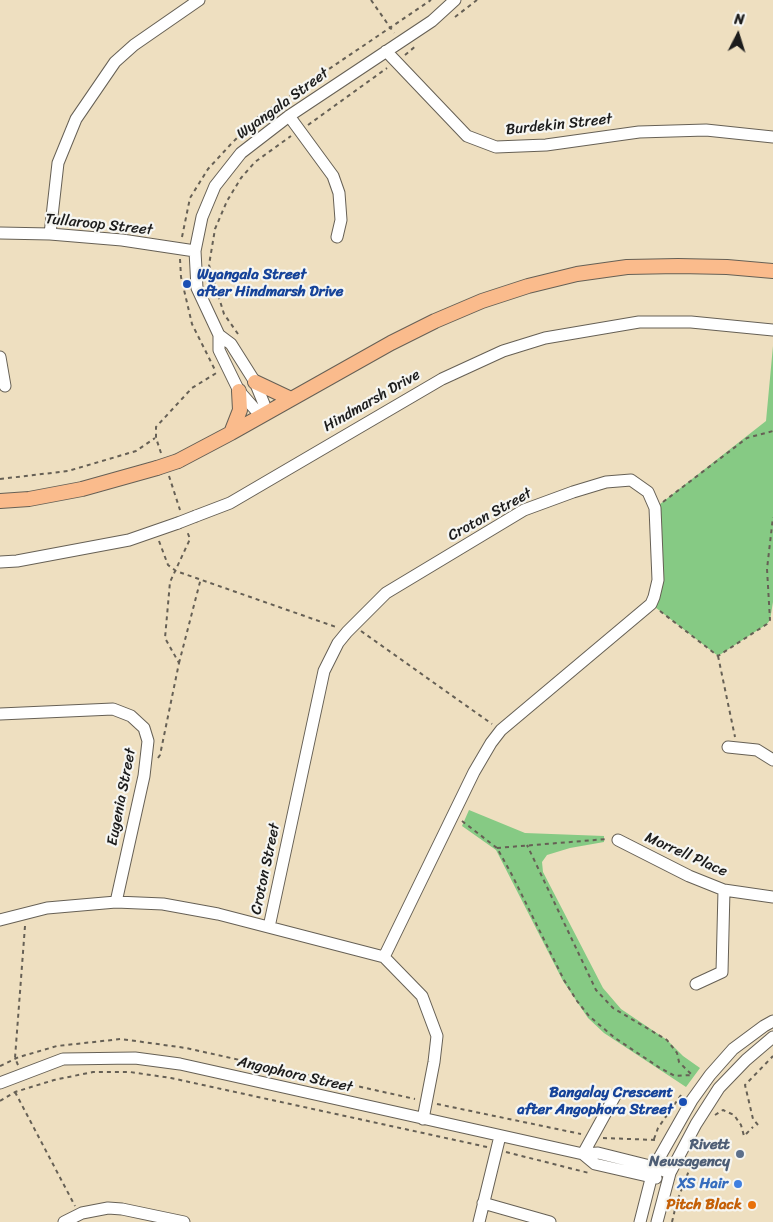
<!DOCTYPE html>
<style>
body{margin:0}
#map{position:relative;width:773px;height:1222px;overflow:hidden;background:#eedfc0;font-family:Sriracha,sans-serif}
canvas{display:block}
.north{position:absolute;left:713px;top:10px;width:50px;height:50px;-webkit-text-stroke:4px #f6f6f2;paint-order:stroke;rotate:5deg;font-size:14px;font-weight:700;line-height:20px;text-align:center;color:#1c1c1c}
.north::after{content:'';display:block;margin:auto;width:18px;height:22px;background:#1c1c1c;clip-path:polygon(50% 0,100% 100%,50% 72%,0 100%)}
</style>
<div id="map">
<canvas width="773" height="1222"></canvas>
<div class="north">N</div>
</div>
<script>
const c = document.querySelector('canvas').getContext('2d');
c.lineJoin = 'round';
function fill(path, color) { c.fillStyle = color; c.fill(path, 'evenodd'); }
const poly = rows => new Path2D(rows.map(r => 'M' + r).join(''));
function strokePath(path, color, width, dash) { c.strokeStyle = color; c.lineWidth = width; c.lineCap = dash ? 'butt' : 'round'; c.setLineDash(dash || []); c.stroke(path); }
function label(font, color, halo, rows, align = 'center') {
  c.font = font + ' Sriracha,sans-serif'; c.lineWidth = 4.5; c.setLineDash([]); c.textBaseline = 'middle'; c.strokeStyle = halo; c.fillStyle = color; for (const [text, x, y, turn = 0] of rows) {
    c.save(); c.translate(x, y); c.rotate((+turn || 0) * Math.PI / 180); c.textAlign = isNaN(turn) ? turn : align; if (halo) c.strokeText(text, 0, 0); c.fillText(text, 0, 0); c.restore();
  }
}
const green = poly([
 [773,346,773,602,770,620,767,624,718,656,651,604,654,597,655,508,766,421],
 [469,810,525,833,604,836,604,842,570,848,547,855,542,862,543,872,603,988,621,1009,667,1040,683,1056,700,1068,686,1087,604,1033,588,1018,563,981,496,850,462,826]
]);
const path = poly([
 [371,0,394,33],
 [455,17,477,0],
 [405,55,417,45],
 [308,125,387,68],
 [182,237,190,198,208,169,231,144,258,117,431,0],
 [180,259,181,277,192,324,216,372],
 [238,334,224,314,209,265,215,229,227,201,241,178,255,162,291,136],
 [161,453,156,438,156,427,192,388,218,372],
 [169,476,180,510],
 [0,479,68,471,136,451,155,438],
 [663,502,747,438,773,431],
 [159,541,168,565,176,571,336,627],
 [660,611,718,656,767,624,770,620,767,569,773,517],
 [361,631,492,724],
 [718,656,735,737],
 [179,663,201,578],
 [158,758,160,755,179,663,165,638,170,582,190,539,187,531],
 [462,821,497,848,512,875,564,980,577,1001,589,1016,615,1038,660,1068,675,1076,692,1075,679,1062,677,1053,667,1040,613,1008,596,990,527,845],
 [497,848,607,839],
 [18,1065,15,1058,25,926],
 [0,1066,19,1057,57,1046,121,1039,186,1048,415,1099],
 [15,1092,75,1206],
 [0,1101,15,1092,54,1080,93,1072,130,1072,171,1078,487,1147],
 [437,1104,581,1134],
 [715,1115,723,1110,734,1115,741,1125,744,1136,753,1127],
 [758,1125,753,1119,745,1085,773,1056],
 [603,1138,656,1140],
 [654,1139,658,1128,681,1095],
 [506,1152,589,1173],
 [672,1222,677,1201,692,1163,689,1161]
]);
const minor = poly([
 [386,51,467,136,496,147,546,145,639,132,706,130,773,137],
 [289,116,333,176,339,193,341,220,337,237],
 [0,233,50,234,122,240,195,251],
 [50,234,58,163,76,119,115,62,134,45,199,0],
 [219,335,231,344,255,382,264,404,261,416],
 [0,357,5,386],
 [261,416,239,391,219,350,219,335,197,288,195,251,202,217,215,186,241,153,289,116,432,21,455,0],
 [196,516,230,503,442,379,503,351,545,338,639,322,691,322,773,330],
 [0,562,17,561,129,540,178,523],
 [0,714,113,709,131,716,144,728,148,741,144,776,116,902],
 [728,747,757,750,773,760],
 [618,840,689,876,724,890,773,897],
 [0,920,47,908,116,902,163,904,218,914,384,957,422,996,437,1036,434,1062,423,1119],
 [269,927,324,671,338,643,347,632,386,593,524,510,573,492,606,482,631,480,648,492,655,508,658,580,654,597,651,604,501,730,491,743,474,772,384,957],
 [696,984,722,972,724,890],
 [0,1083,63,1059,135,1058,180,1064,583,1154,598,1153,654,1167,670,1173],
 [583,1154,595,1164,656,1178],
 [583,1154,616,1094],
 [483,1203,550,1222],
 [64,1222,82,1213,108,1208,122,1209,184,1222],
 [479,1222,500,1136],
 [640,1222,654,1167,692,1100,710,1075,733,1049,764,1026,773,1021],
 [657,1222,670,1173,696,1124,719,1088,746,1060,773,1037]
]);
const major = poly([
 [255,382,291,399],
 [231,433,240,410,239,391],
 [178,461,231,433,391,343,435,321,482,301,528,286,577,274,627,267,678,266,727,267,773,271],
 [0,501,29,499,82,489,157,468]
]);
const minorBridge = poly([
 [178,523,196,516]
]);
const majorBridge = poly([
 [157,468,178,461]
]);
const markers = [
 [187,284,5,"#1a4fb4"],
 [683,1102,5,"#1a4fb4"],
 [740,1154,5,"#5c6f8a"],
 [738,1184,5,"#3f7fe0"],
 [752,1205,5,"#e8710a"]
];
const streetNames = [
 ["Wyangala Street",283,104,-36],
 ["Burdekin Street",559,125,-6],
 ["Tullaroop Street",99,225,6],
 ["Hindmarsh Drive",372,401,-30],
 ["Croton Street",490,515,-29],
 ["Eugenia Street",122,797,-79],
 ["Morrell Place",686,855,24],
 ["Croton Street",266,869,-78],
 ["Angophora Street",295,1075,13]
];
const transitNames = [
 ["Wyangala Street",197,275],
 ["after Hindmarsh Drive",197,292],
 ["Bangalay Crescent",673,1093,"right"],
 ["after Angophora Street",673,1110,"right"]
];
const serviceNames = [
 ["Rivett",730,1145],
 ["Newsagency",730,1162]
];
const shopNames = [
 ["XS Hair",728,1184]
];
const foodNames = [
 ["Pitch Black",742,1205]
];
fill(green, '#86ca84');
strokePath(minor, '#666055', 13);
strokePath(major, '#666055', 16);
strokePath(path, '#666055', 2, [4, 4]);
strokePath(minor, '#fff', 11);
strokePath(major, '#fabb8c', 14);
strokePath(minorBridge, '#666055', 13, []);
strokePath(majorBridge, '#666055', 16, []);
strokePath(minorBridge, '#fff', 11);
strokePath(majorBridge, '#fabb8c', 14);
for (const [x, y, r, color] of markers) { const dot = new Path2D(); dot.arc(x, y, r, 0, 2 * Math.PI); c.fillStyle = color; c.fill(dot); strokePath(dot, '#f6f6f2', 2); }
label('15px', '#1c1c1c', '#f6f6f2', streetNames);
label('bold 15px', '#164399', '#f6f6f2', transitNames, 'left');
label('bold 15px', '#4e5e75', '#f6f6f2', serviceNames, 'right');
label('bold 15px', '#366cbe', '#f6f6f2', shopNames, 'right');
label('bold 15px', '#c56008', '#f6f6f2', foodNames, 'right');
</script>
